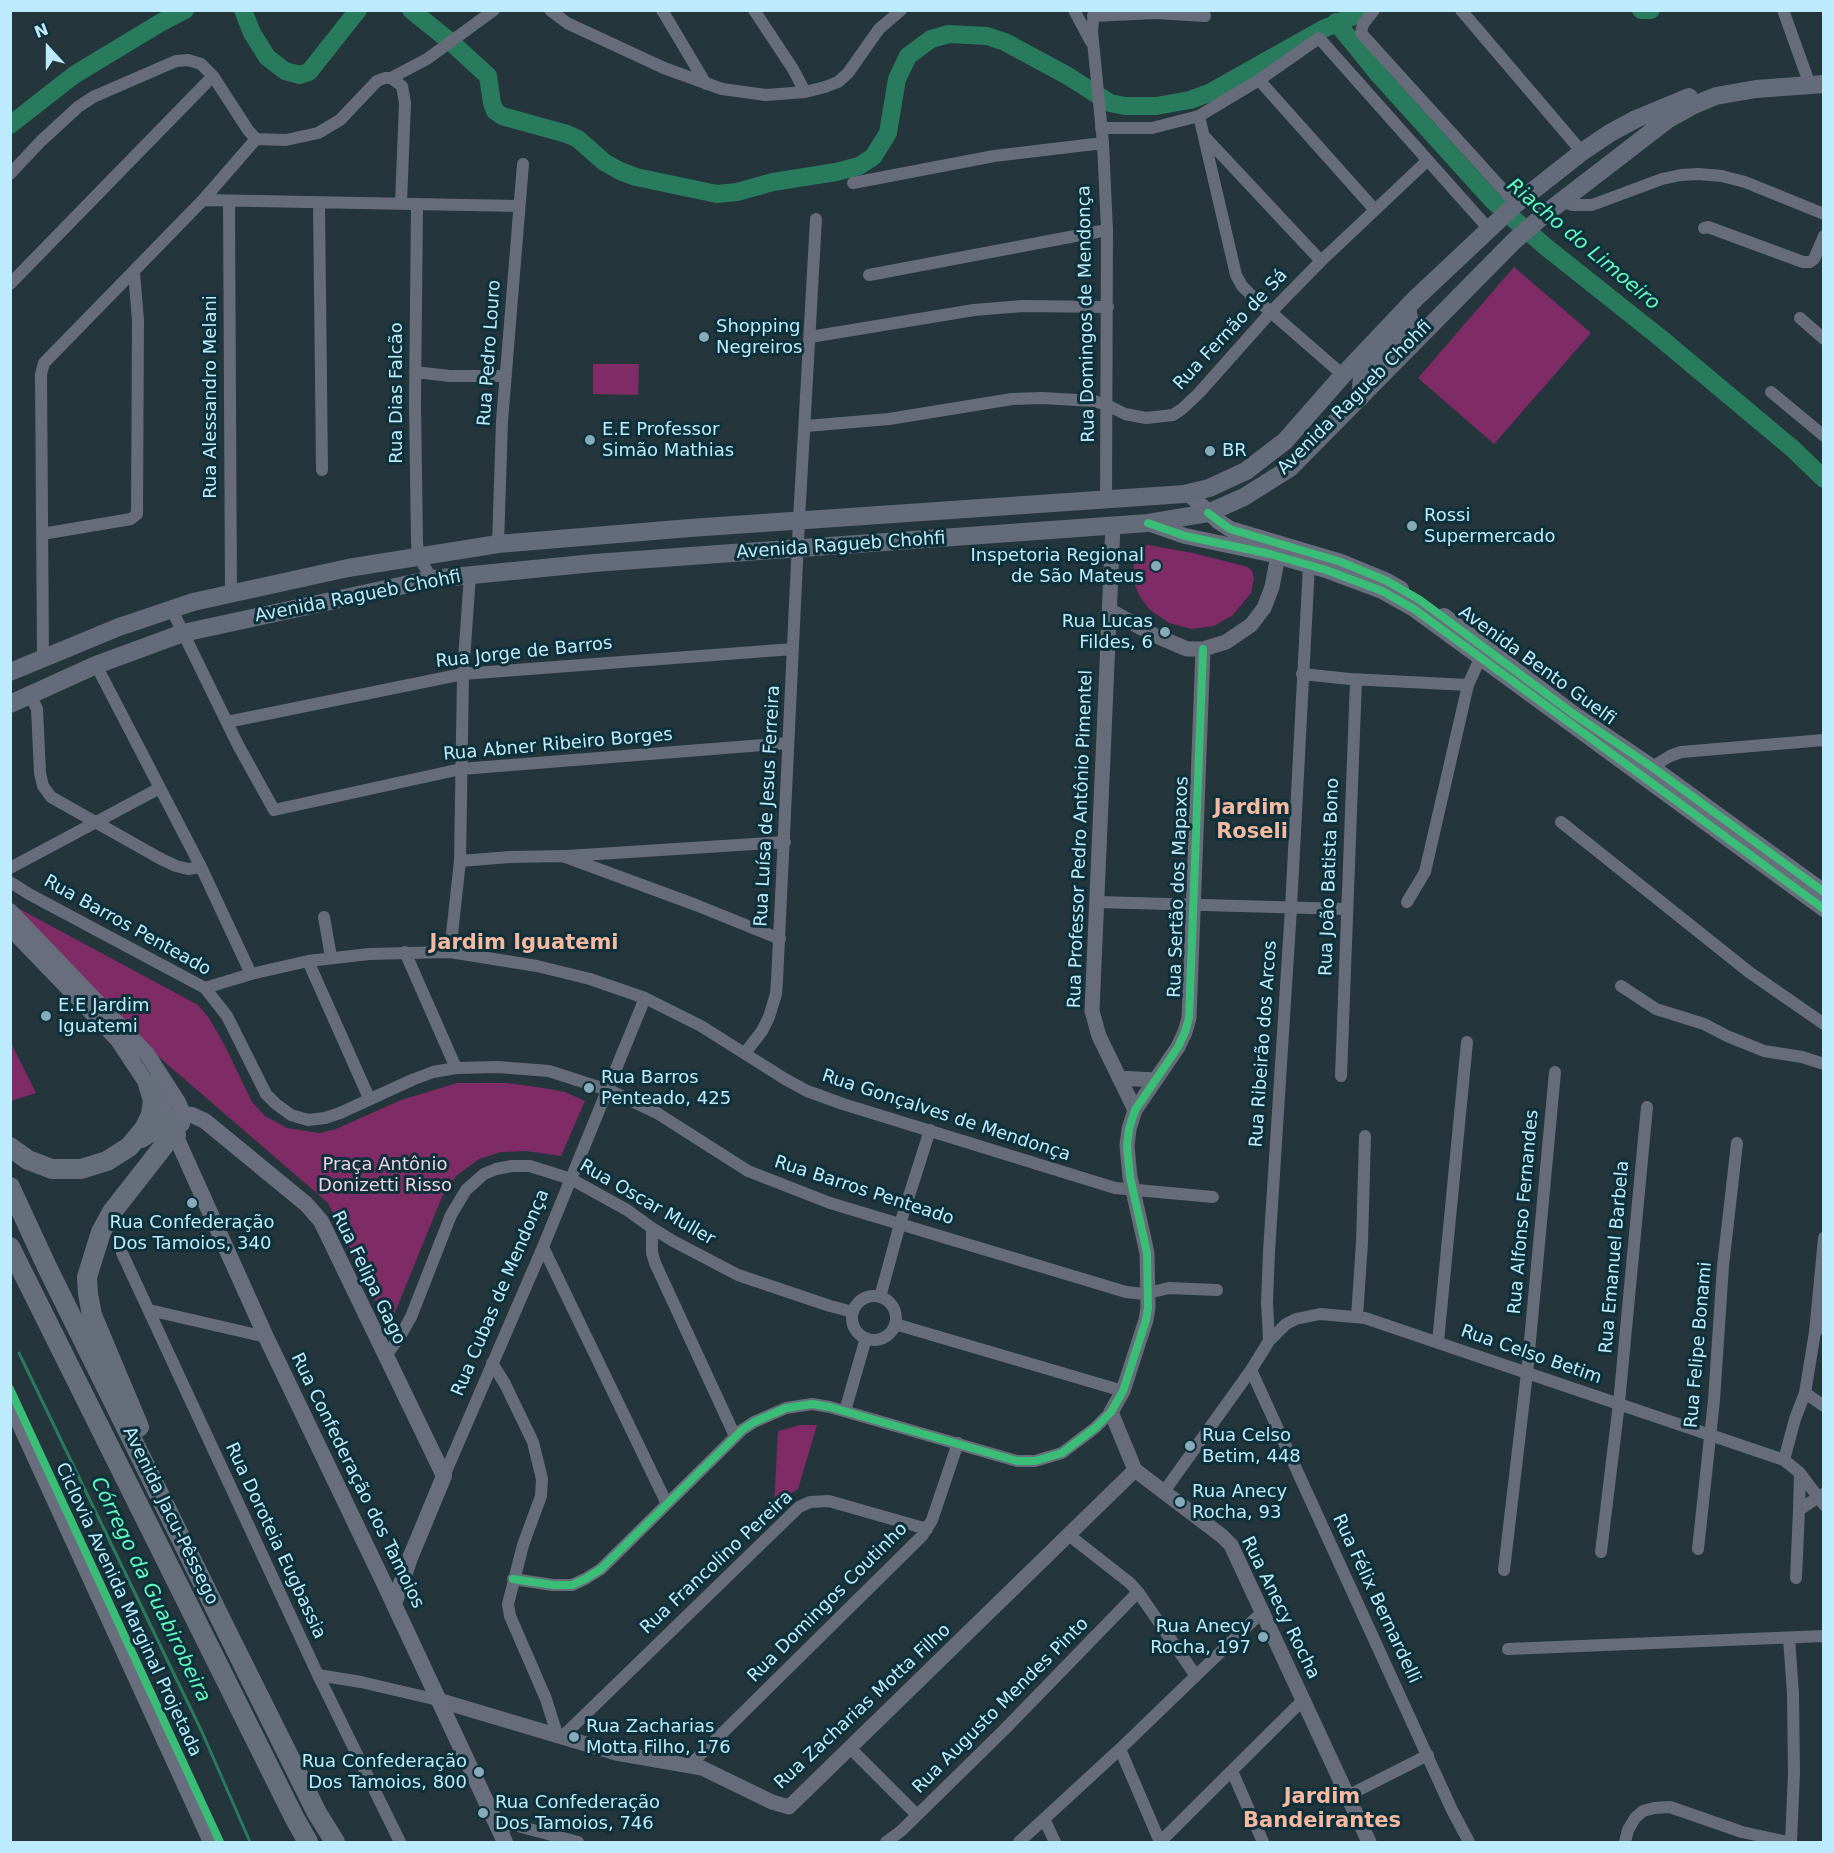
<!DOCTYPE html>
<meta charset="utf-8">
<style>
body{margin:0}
#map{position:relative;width:1834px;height:1853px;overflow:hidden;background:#24353c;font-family:"DejaVu Sans",sans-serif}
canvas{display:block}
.frame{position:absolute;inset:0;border:12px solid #bcebfd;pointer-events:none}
.north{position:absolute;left:18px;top:18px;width:60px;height:60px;-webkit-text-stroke:4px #0e303b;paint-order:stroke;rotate:339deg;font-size:16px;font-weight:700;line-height:24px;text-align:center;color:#bcebfd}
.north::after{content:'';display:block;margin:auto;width:21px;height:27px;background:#bcebfd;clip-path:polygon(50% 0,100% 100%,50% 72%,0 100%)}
</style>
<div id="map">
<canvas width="1834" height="1853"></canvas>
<div class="frame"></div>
<div class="north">N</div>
</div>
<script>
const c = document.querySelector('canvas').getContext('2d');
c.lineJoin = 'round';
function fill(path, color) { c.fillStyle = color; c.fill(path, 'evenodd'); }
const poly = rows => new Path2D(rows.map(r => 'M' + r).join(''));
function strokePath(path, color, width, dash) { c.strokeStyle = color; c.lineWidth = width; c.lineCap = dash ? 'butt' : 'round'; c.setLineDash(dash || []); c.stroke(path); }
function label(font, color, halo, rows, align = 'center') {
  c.font = font + ' "DejaVu Sans",sans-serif'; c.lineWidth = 6; c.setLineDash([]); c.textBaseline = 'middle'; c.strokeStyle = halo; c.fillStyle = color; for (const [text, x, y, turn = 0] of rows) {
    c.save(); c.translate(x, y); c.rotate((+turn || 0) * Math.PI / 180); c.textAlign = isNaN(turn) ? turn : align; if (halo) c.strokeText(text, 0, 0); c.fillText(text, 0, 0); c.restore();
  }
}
const green = poly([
 [1514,267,1591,333,1494,444,1418,378],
 [593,364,639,364,638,395,593,394],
 [1148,545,1193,553,1248,567,1252,571,1254,579,1251,593,1233,615,1214,626,1191,629,1169,623,1150,610,1140,597,1135,586,1133,573,1135,553,1141,547],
 [14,906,198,1005,209,1018,225,1046,252,1102,265,1116,287,1128,319,1133,336,1129,401,1100,457,1083,507,1083,537,1087,565,1092,585,1101,561,1156,526,1151,501,1152,479,1159,456,1176,442,1197,391,1322,387,1325,328,1203,153,1052],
 [10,1041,36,1093,11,1101,10,1101],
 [800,1425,817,1425,798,1489,786,1496,774,1506,778,1431]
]);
const stream = poly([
 [19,1353,202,1732,250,1842]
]);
const river = poly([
 [243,10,252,33,267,57,285,71,300,75,309,72,358,10],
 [411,10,452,43,488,76,492,103,495,111,502,116,567,134,578,139,604,162,620,171,636,177,717,194,737,192,773,182,836,172,859,166,873,157,888,133,897,79,908,56,931,39,949,34,987,36,1005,42,1068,76,1110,103,1125,106,1156,106,1190,100,1209,93,1323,29,1368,10],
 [1641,10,1651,10],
 [1336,22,1379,75,1493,201,1546,247,1658,336,1793,449,1824,479],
 [10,125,74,75,160,23,185,10]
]);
const minor = poly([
 [550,10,567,23,664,68,722,89,766,95,805,92,825,87,838,82,848,73,879,29,901,10],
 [662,10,706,84],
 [754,10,793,69,805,92],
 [1074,10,1091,42],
 [1094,10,1092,31,1103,143,1107,230,1106,499],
 [1374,10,1363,24,1361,33,1516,204],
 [1461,10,1582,152],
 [1783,10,1810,85],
 [1093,16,1155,13,1205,16],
 [391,78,427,59,494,10],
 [1259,80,1375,210],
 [1199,116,1236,275,1242,286,1250,294,1343,375],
 [1101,128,1152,128,1199,116,1259,80,1319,38,1488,228],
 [1205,137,1321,261],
 [256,139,286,140,318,133,340,120,377,81,385,78,391,78,402,86,405,103,401,203],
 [10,174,41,141,78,107,93,97,176,61,188,60,201,64,213,76,248,130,256,139],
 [853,183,994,156,1103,143],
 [203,200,519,206],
 [229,201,231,594],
 [1562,201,1572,205,1592,205,1662,179,1681,175,1698,174,1722,176,1745,182,1824,214],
 [319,203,322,470],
 [417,204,415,403,417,542,418,556,432,579],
 [1704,228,1708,227,1803,262,1810,262,1814,259,1824,236],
 [869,275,1107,230],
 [10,284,213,76],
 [1800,318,1824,339],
 [810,337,974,310,1023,306,1108,307],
 [415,372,450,376,506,376],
 [1771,392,1824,436],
 [806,426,889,419,1012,399,1042,398,1094,401,1107,405,1125,414,1146,418,1173,415,1182,409,1199,393,1271,312,1321,261,1428,160],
 [42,534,131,519,137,514,138,321,134,272],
 [498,544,502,421,523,164],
 [171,608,238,745,274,810,461,769,788,743],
 [43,657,41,374,44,363,203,200,256,139],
 [96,665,201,867,251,974],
 [1302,674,1350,679,1468,685],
 [30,695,37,709,40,773,43,786,51,797,161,859,176,866,188,869,201,867],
 [227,722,463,674,793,649],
 [1652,767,1670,756,1681,752,1824,740],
 [1561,822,1749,972,1824,1024],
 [567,856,785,842],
 [460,861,510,857,563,856,696,905,780,939],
 [10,868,158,789],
 [10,882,29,894,205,988,227,1016,266,1094,276,1104,291,1115,308,1120,325,1118,340,1113,412,1080,433,1072,456,1068,498,1067,549,1071,611,1091,657,1113,748,1171,830,1203,1126,1292,1144,1294,1169,1288,1217,1290],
 [1097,902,1346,909],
 [1407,902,1425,872,1468,685,1483,652],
 [324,917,331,957],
 [405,952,456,1068],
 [450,952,460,861,463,674,470,575],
 [308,961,369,1098],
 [1621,986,1656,1009,1704,1024,1727,1036,1764,1051,1802,1057,1824,1064],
 [205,988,251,974,308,961,369,954,450,952,537,966,590,979,645,998,701,1026,785,1079,807,1091,843,1104,1115,1188,1213,1197],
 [745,1053,762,1031,769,1017,776,994,777,981,799,520,816,219],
 [1341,1076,1356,680],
 [652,1228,652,1253,655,1263,735,1436],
 [543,1247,667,1504],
 [122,1253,318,1675,400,1842],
 '852 1318a22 22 0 1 1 44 0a22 22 0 1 1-44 0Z',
 [880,1297,900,1224,930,1130],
 [149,1310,266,1337],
 [1357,1316,1362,1243,1365,1136],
 [895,1324,1123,1391],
 [1824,1324,1815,1332,1805,1393,1795,1419,1784,1460,1800,1473,1824,1505],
 [1815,1332,1824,1238],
 [1269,1341,1267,1302,1269,1252,1291,908,1309,565],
 [1438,1342,1467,1042],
 [385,1357,399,1338,411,1317,451,1215,466,1190,484,1174,496,1169,512,1166,530,1166,571,1179,627,1210,652,1228,673,1241,738,1275,830,1306,853,1312],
 [492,1363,505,1384,533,1442,542,1479,541,1496,523,1545,508,1604,510,1616,546,1699,557,1734],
 [1251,1370,1452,1810,1469,1842],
 [1805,1393,1824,1406],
 [845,1411,866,1338],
 [444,1476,543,1247,645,998],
 [1163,1493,1251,1370,1269,1341,1286,1324,1296,1319,1320,1314,1365,1318,1784,1460],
 [1799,1510,1800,1473],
 [1070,1536,1130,1583,1138,1592,1196,1676],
 [1698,1549,1714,1400,1723,1266,1737,1143],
 [1601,1552,1619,1403,1647,1107],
 [1504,1570,1527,1373,1555,1072],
 [1796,1578,1799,1510,1823,1494],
 [513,1579,553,1585,572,1585,585,1579,601,1569,742,1430,754,1422,786,1408,812,1404,830,1407,1017,1461,1035,1461,1062,1453,1095,1428,1111,1412],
 [1789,1638,1793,1694,1794,1773,1791,1842],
 [1508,1649,1824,1636],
 [318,1675,361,1682,438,1700],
 [563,1736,799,1507,810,1502,829,1501,927,1529],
 [850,1748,917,1815],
 [1120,1749,1160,1842],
 [689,1766,922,1536,932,1520,958,1443],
 [1232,1771,1263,1842],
 [1347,1796,1428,1755],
 [1044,1819,1055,1842],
 [498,1827,514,1825,578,1842],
 [886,1842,901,1831,1004,1730,1138,1592],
 [1019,1842,1120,1749,1262,1612],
 [1160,1842,1303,1700],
 [1625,1842,1628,1830,1635,1818,1643,1811,1654,1808,1670,1807,1742,1832,1788,1842]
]);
const tertiary = poly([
 [1113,525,1092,1011,1099,1036,1135,1110],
 [1111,611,1154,635,1187,649,1203,649,1226,642,1251,625,1264,608,1272,587,1280,545],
 [1203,649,1189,1018,1185,1032,1178,1047,1135,1110,1129,1129,1127,1146,1130,1177,1147,1253,1148,1308,1146,1320,1123,1391,1111,1412,1135,1470,1222,1536,1231,1545,1369,1842],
 [1119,1078,1155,1080],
 [438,1700,616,1753,702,1768,772,1802,789,1807,1135,1470]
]);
const secondary = poly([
 [1189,494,1218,521,1230,529,1341,562,1387,581,1401,589],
 [1148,523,1185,536,1270,554,1326,570,1382,591,1414,609,1824,909],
 [1444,616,1575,715,1652,767,1824,892],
 [10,911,147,1054,178,1102,183,1114,182,1124],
 [10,928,118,1040,163,1108,266,1337,384,1583,505,1842],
 [169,1120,183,1114,192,1115,205,1121,306,1204,321,1221,444,1476,410,1558,394,1604],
 [10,1403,211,1842]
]);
const primary = poly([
 [1360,398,1362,377,1410,323,1407,308],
 [10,672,119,627,193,602,348,568,498,544,690,528,1184,494,1209,488,1246,471,1285,441,1343,375,1415,299,1516,204,1582,152,1610,133,1636,119,1689,97],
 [10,704,96,665,183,633,432,579,594,563,1148,523,1208,513,1244,497,1290,468,1514,241,1545,214,1667,120,1694,105,1716,96,1756,89,1824,84]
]);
const trunk = poly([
 [141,1138,169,1120],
 [10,1147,28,1160,52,1169,81,1169,107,1161,129,1147,144,1129,151,1115,153,1100,148,1084],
 [10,1187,47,1267,224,1626,317,1813,335,1842],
 [10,1247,295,1819,308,1842],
 [139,1427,92,1315,88,1294,87,1277,101,1232,112,1212,166,1143,176,1135]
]);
const cycleway = poly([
 [1208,513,1230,529,1341,562,1387,581,1420,600,1575,715,1652,767,1824,892],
 [1148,523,1185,536,1270,554,1326,570,1382,591,1414,609,1824,909],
 [10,1389,220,1842],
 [513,1579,553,1585,572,1585,585,1579,601,1569,742,1430,754,1422,786,1408,812,1404,830,1407,1017,1461,1035,1461,1062,1453,1095,1428,1111,1412,1123,1391,1146,1320,1148,1308,1147,1253,1130,1177,1127,1146,1129,1129,1135,1110,1178,1047,1185,1032,1189,1018,1203,649]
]);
const markers = [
 [704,337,6,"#87abb9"],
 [590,440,6,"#87abb9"],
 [1210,451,6,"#87abb9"],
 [1412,526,6,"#87abb9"],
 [1156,566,6,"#87abb9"],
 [1165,632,6,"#87abb9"],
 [46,1016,6,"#87abb9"],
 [589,1088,6,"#87abb9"],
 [192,1203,6,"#87abb9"],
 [1190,1446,6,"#87abb9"],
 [1180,1502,6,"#87abb9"],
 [1263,1637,6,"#87abb9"],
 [574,1737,6,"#87abb9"],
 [479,1772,6,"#87abb9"],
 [483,1813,6,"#87abb9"]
];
const streetNames = [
 ["Rua Domingos de Mendonça",1087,314,-91],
 ["Rua Fernão de Sá",1231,330,-47],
 ["Rua Pedro Louro",490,353,-86],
 ["Rua Dias Falcão",397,393,-90],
 ["Rua Alessandro Melani",211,397,-90],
 ["Avenida Ragueb Chohfi",1355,398,-45],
 ["Avenida Ragueb Chohfi",841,546,-4],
 ["Avenida Ragueb Chohfi",358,597,-11],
 ["Rua Jorge de Barros",524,653,-6],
 ["Avenida Bento Guelfi",1537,666,36],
 ["Rua Abner Ribeiro Borges",558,745,-5],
 ["Rua Luísa de Jesus Ferreira",768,806,-87],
 ["Rua Professor Pedro Antônio Pimentel",1081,839,-88],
 ["Rua João Batista Bono",1330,877,-88],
 ["Rua Sertão dos Mapaxos",1179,887,-88],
 ["Rua Barros Penteado",127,926,29],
 ["Rua Ribeirão dos Arcos",1264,1044,-86],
 ["Rua Gonçalves de Mendonça",946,1116,18],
 ["Rua Barros Penteado",864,1191,18],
 ["Rua Oscar Muller",647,1203,30],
 ["Rua Alfonso Fernandes",1524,1212,-85],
 ["Rua Emanuel Barbela",1615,1257,-85],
 ["Rua Felipa Gago",368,1278,64],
 ["Rua Cubas de Mendonça",501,1293,-67],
 ["Rua Felipe Bonami",1699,1345,-85],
 ["Rua Celso Betim",1531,1355,19],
 ["Rua Confederação dos Tamoios",357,1481,64],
 ["Avenida Jacu-Pêssego",170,1516,64],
 ["Rua Doroteia Eugbassia",275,1541,65],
 ["Rua Francolino Pereira",717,1563,-43],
 ["Rua Félix Bernardelli",1376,1599,65],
 ["Rua Domingos Coutinho",828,1603,-45],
 ["Rua Anecy Rocha",1280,1608,64],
 ["Ciclovia Avenida Marginal Projetada",128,1610,65],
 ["Rua Augusto Mendes Pinto",1001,1706,-45],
 ["Rua Zacharias Motta Filho",863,1707,-43]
];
const poiNames = [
 ["Shopping",716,327],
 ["Negreiros",716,348],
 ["E.E Professor",602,430],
 ["Simão Mathias",602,451],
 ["BR",1222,451],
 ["Rossi",1424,516],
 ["Supermercado",1424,537],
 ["Inspetoria Regional",1144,556,"right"],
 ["de São Mateus",1144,577,"right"],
 ["Rua Lucas",1153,622,"right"],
 ["Fildes, 6",1153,643,"right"],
 ["E.E Jardim",58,1006],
 ["Iguatemi",58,1027],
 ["Rua Barros",601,1078],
 ["Penteado, 425",601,1099],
 ["Rua Confederação",192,1223,"center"],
 ["Dos Tamoios, 340",192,1244,"center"],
 ["Rua Celso",1202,1436],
 ["Betim, 448",1202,1457],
 ["Rua Anecy",1192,1492],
 ["Rocha, 93",1192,1513],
 ["Rua Anecy",1251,1627,"right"],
 ["Rocha, 197",1251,1648,"right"],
 ["Rua Zacharias",586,1727],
 ["Motta Filho, 176",586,1748],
 ["Rua Confederação",467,1762,"right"],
 ["Dos Tamoios, 800",467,1783,"right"],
 ["Rua Confederação",495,1803],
 ["Dos Tamoios, 746",495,1824]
];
const parkNames = [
 ["Praça Antônio",385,1165],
 ["Donizetti Risso",385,1186]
];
const waterNames = [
 ["Riacho do Limoeiro",1583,245,40],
 ["Córrego da Guabirobeira",150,1590,64]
];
const quarterNames = [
 ["Jardim",1252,809],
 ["Roseli",1252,833],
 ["Jardim Iguatemi",524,944],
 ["Jardim",1322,1798],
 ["Bandeirantes",1322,1822]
];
fill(green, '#7e2b66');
strokePath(stream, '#287b5c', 3);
strokePath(river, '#287b5c', 18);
strokePath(minor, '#676c7a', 12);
strokePath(tertiary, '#676c7a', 15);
strokePath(secondary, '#686e7d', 16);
strokePath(primary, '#646b7a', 18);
strokePath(trunk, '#666e7b', 20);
strokePath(cycleway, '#3abd76', 8);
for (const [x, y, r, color] of markers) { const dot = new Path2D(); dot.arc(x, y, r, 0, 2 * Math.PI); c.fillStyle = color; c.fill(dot); strokePath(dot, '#0e303b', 2); }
label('18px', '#bcebfd', '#0e303b', streetNames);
label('18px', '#bcebfd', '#0e303b', poiNames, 'left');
label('18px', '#efd2e2', '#0e303b', parkNames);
label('italic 20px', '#63febf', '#0e303b', waterNames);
label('bold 21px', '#f6b89f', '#0e303b', quarterNames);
</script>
